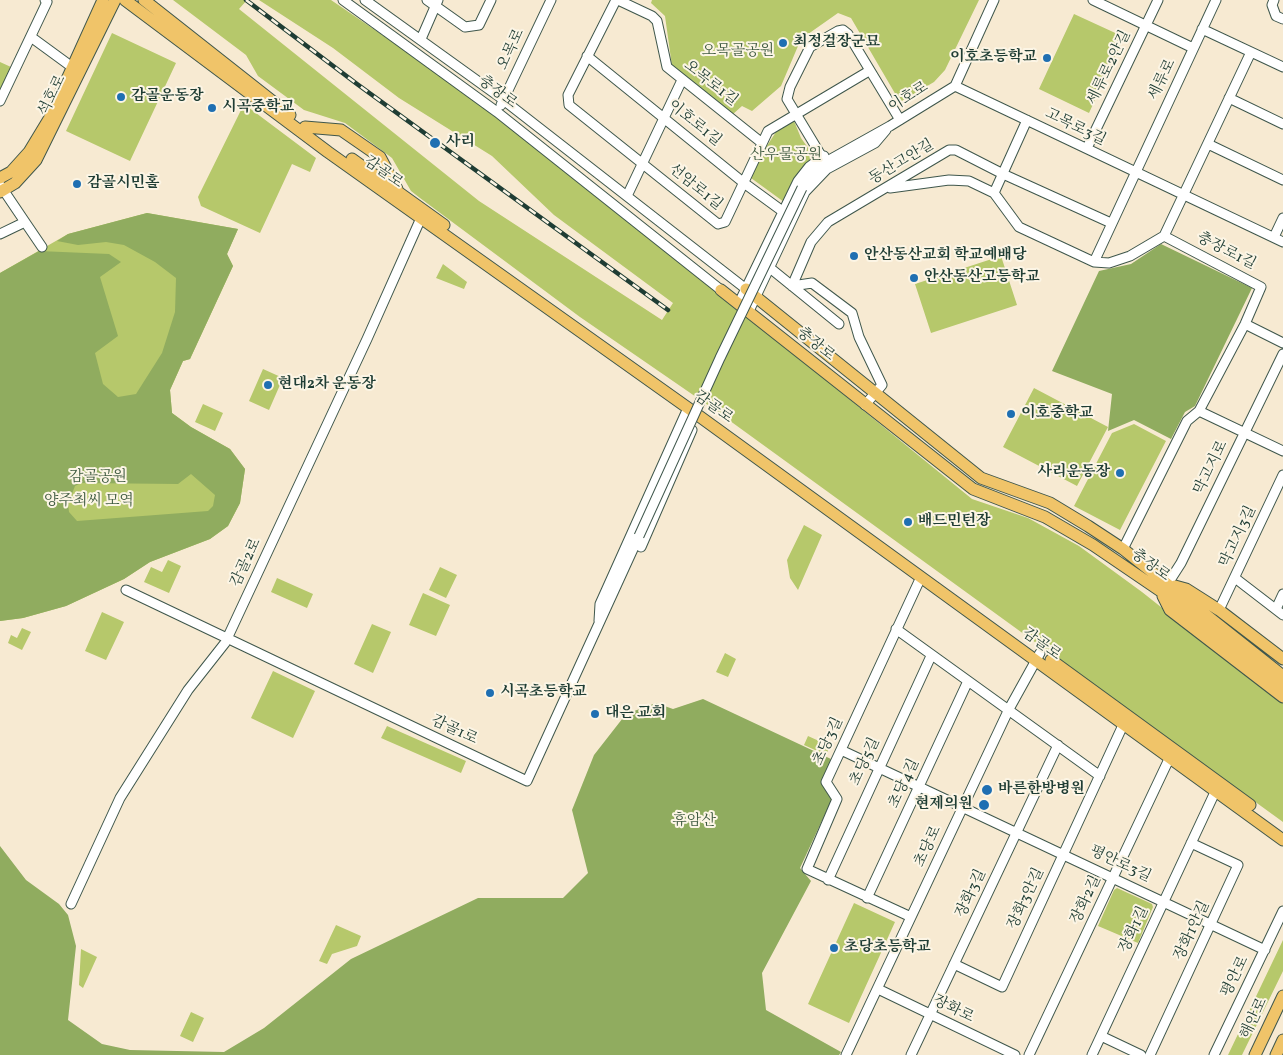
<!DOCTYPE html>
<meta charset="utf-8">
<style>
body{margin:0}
canvas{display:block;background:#f7ead2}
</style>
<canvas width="1283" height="1055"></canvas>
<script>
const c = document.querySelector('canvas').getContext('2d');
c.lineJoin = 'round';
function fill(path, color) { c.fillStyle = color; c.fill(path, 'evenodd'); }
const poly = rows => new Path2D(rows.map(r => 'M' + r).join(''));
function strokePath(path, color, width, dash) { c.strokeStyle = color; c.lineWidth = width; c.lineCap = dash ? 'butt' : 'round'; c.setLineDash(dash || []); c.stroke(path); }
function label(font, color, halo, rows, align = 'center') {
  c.font = font + ' Vollkorn,"Noto Serif KR",serif'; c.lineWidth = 4; c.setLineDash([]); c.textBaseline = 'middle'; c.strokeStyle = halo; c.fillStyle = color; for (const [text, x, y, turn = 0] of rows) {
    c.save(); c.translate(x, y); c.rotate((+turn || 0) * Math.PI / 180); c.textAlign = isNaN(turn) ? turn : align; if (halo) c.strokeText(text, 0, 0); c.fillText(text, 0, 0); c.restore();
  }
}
const green = poly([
 [173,0,247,0,239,9,479,201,662,320,673,303,554,215,492,156,399,98,333,48,259,0,331,0,460,88,719,293,972,499,1028,518,1079,546,1142,592,1239,669,1283,701,1283,822,715,410,580,317,420,198,411,191,392,158,345,123,304,110,258,76,246,55],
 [652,0,979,0,945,70,934,82,900,102,851,18,838,13,801,39,781,86,752,111,742,106,732,115,672,66,665,16,651,3],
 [1074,14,1124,37,1089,113,1039,89],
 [112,33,176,63,130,161,66,131],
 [0,62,11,67,0,91],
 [244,104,316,158,310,172,292,164,260,233,201,206,198,197],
 [794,121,801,138,816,159,790,187,784,202,751,178,759,158,776,132],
 [147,213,238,229,227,254,233,266,190,359,183,361,170,390,172,413,191,427,230,449,245,469,240,503,228,526,210,539,150,562,124,579,66,606,23,618,0,621,0,273,68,234],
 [1001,256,1017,305,931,333,915,284],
 [443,264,467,282,464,289,436,278],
 [263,369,283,378,269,410,249,401],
 [1034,388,1108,427,1077,486,1003,447],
 [203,404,223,413,215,431,195,422],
 [1134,424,1166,441,1120,530,1074,506,1112,433],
 [804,525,822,535,798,590,790,578,787,560],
 [168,560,181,566,169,593,144,582,151,567,162,572],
 [440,567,457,575,446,598,429,590],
 [277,578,313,594,307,608,271,592],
 [423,593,450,605,436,636,409,625],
 [102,612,124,622,106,660,85,651],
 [372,624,391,632,373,673,354,664],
 [22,628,31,632,22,650,8,643,11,635,17,638],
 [725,653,736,659,728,677,716,672],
 [273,671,315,691,293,738,251,718],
 [387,726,466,761,461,773,381,738],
 [808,736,830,746,826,755,804,745],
 [1117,888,1152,904,1153,907,1138,943,1098,926,1114,890],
 [854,903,895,922,849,1023,808,1004],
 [336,925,361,936,357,946,332,954,327,964,319,961],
 [1283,940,1283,971,1242,1055,1228,1055],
 [81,949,97,957,83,988,79,985],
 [191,1012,204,1018,193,1042,180,1036]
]);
const forest = poly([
 [147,213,238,229,227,254,233,266,190,359,183,361,170,390,172,413,191,427,230,449,245,469,240,503,228,526,210,539,150,562,124,579,66,606,23,618,0,621,0,273,39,251,109,254,121,262,100,277,118,336,95,353,103,384,118,397,136,394,162,353,175,312,176,278,155,262,124,245,106,242,78,245,57,241,68,234],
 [191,474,215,495,213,506,208,511,77,521,69,512,68,504,75,486,81,483,178,484],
 [1161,244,1252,288,1195,406,1185,412,1171,439,1134,420,1108,431,1112,394,1052,371,1099,271,1131,264],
 [703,699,831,759,822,782,832,799,800,868,811,881,762,973,766,1010,841,1052,839,1055,0,1055,0,846,26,880,59,904,68,915,76,946,68,1020,102,1044,130,1050,224,1052,264,1028,351,959,478,898,563,898,588,873,572,810,594,755,626,714,656,703,673,709]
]);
const minor = poly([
 [343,0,497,112,721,290],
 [365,0,497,95,746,289],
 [427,0,465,27,479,25,491,0],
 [616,0,568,95,569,105,718,224,725,222,768,131,869,71],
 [618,0,652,16,657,21,667,67,762,143],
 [1093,0,1193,48],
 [1274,0,1272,5,1276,16,1283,19],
 [1202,29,1283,67],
 [31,37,72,67],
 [421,39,438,0],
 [587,56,744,183,785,213],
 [955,86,1283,242],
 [1229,98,1283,124],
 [0,101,47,2,45,0],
 [501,105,551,0],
 [1208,144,1283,180],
 [1087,148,1158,0],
 [822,157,787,99,790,87,810,47,838,31,843,30,848,34,900,120],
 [0,185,25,222,0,234],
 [802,188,810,175,822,164,890,126,955,86,994,0],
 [890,188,949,180,969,181,994,193],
 [994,193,1019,227,1094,262,1109,263,1130,256,1164,236,1261,287,1245,324,1199,411,1187,421,1123,549],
 [994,193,1027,120],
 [627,196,682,80],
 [25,222,42,247],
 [1164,236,1251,52],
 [1274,237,1283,218],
 [1094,262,1216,0],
 [770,268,839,324],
 [792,286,811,242,828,222,949,150,956,150,1003,174,1111,223],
 [792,286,812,283,852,313,859,337,882,385,865,405],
 [739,303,798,181,809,167,824,156],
 [749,311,805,192,827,169,875,143,886,130],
 [1245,324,1283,343],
 [1199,411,1283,451],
 [641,547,692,430],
 [1235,578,1283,615],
 [1165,588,1181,563,1283,354],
 [126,590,527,781,639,536],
 [1276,609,1283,594],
 [1219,610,1283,475],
 [599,621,600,604,688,408],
 [896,629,1100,776],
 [841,750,1265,950],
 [828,880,931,656],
 [867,898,968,681],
 [71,904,120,798,188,690,225,643,367,339,421,218],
 [911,917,807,869,837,799,826,782,921,577],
 [954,964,1002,987,1124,723],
 [878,989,1015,1055],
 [1101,1036,1141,1055],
 [846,1055,1009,709,1040,653],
 [911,1055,1058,745],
 [1029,1055,1170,757],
 [1092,1055,1216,790],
 [1150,1055,1238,865,1191,843],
 [1214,1055,1283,911]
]);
const major = poly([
 [125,0,328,152,688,408,1283,840],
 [144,0,290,115],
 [305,127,341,130,380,157,397,189],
 [352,159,444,225],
 [0,178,11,172,29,152,49,119,103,0],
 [0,192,15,183,36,160,115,0],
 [746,289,981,478,1050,503,1088,526,1123,549,1283,676],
 [721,290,973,489,1045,517,1093,545,1162,592,1283,687],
 [1175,586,1186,589,1219,610,1283,659],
 [1163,596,1170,610,1283,697],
 [1051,660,1250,805],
 [1255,1055,1283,996],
 [1276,1055,1283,1040]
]);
const rail = poly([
 [246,0,357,84,668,310]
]);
const minorBridge = poly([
 [639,536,720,358,802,188]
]);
const markers = [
 [783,43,5,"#1f6fb2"],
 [1047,58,5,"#1f6fb2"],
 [121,97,5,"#1f6fb2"],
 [212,108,5,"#1f6fb2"],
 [435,143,6,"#1f6fb2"],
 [77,184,5,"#1f6fb2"],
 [854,256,5,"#1f6fb2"],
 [914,278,5,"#1f6fb2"],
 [268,385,5,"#1f6fb2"],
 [1011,414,5,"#1f6fb2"],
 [1120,473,5,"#1f6fb2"],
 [908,522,5,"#1f6fb2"],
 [490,693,5,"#1f6fb2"],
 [595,714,5,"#1f6fb2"],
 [987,790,6,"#1f6fb2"],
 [984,805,6,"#1f6fb2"],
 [834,948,5,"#1f6fb2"]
];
const poiNames = [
 ["최정걸장군묘",793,43],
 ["이호초등학교",1037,58,"right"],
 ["감골운동장",131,97],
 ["시곡중학교",222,108],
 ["사리",446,143],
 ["감골시민홀",87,184],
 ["안산동산교회 학교예배당",864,256],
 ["안산동산고등학교",924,278],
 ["현대2차 운동장",278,385],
 ["이호중학교",1021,414],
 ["사리운동장",1110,473,"right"],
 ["배드민턴장",918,522],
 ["시곡초등학교",500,693],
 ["대은 교회",605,714],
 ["바른한방병원",998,790],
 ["현제의원",973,805,"right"],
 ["초당초등학교",844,948]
];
const streetNames = [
 ["오목로",512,50,-65],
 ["세류로2안길",1110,68,-64],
 ["세류로",1163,80,-64],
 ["오목로1길",710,84,38],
 ["충장로",497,93,37],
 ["석호로",53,96,-64],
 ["이호로",909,98,-32],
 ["이호로1길",694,124,39],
 ["고목로3길",1075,128,26],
 ["동산고안길",902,163,-31],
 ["감골로",383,173,35],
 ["선암로1길",695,188,39],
 ["충장로1길",1226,252,27],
 ["충장로",815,345,39],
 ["감골로",713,408,36],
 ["막고지로",1212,468,-64],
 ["막고지3길",1239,537,-65],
 ["감골2로",247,563,-65],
 ["충장로",1150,566,36],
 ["감골로",1041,645,36],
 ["감골1로",454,731,25],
 ["초당3길",829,742,-65],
 ["초당5길",866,762,-65],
 ["초당4길",905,784,-65],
 ["초당로",929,847,-65],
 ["평안로3길",1120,865,25],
 ["장화3길",972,894,-65],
 ["장화3안길",1027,899,-65],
 ["장화2길",1087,900,-65],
 ["장화1길",1135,930,-65],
 ["장화1안길",1193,931,-65],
 ["평안로",1236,977,-64],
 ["장화로",953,1010,26],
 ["해안로",1255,1019,-65]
];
const parkNames = [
 ["오목골공원",738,52],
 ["산우물공원",786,156],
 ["감골공원",98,478],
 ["양주최씨 모역",89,502],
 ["휴암산",694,822]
];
fill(green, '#b6c86b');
fill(forest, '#90ac5f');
strokePath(minor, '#3f574c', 11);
strokePath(major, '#3f574c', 13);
strokePath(minor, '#fff', 9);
strokePath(major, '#f0c469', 11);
strokePath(rail, '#1f3d34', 4.5);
strokePath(rail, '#fcf5e5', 2.5, [8]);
strokePath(minorBridge, '#3f574c', 11, []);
strokePath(minorBridge, '#fff', 9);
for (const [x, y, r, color] of markers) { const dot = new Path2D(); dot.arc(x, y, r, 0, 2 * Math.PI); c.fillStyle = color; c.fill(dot); strokePath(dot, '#fcf5e5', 2); }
label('bold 15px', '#1f3d34', '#fcf5e5', poiNames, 'left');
label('15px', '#1f3d34', '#fcf5e5', streetNames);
label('15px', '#3d593f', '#fcf5e5', parkNames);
</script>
